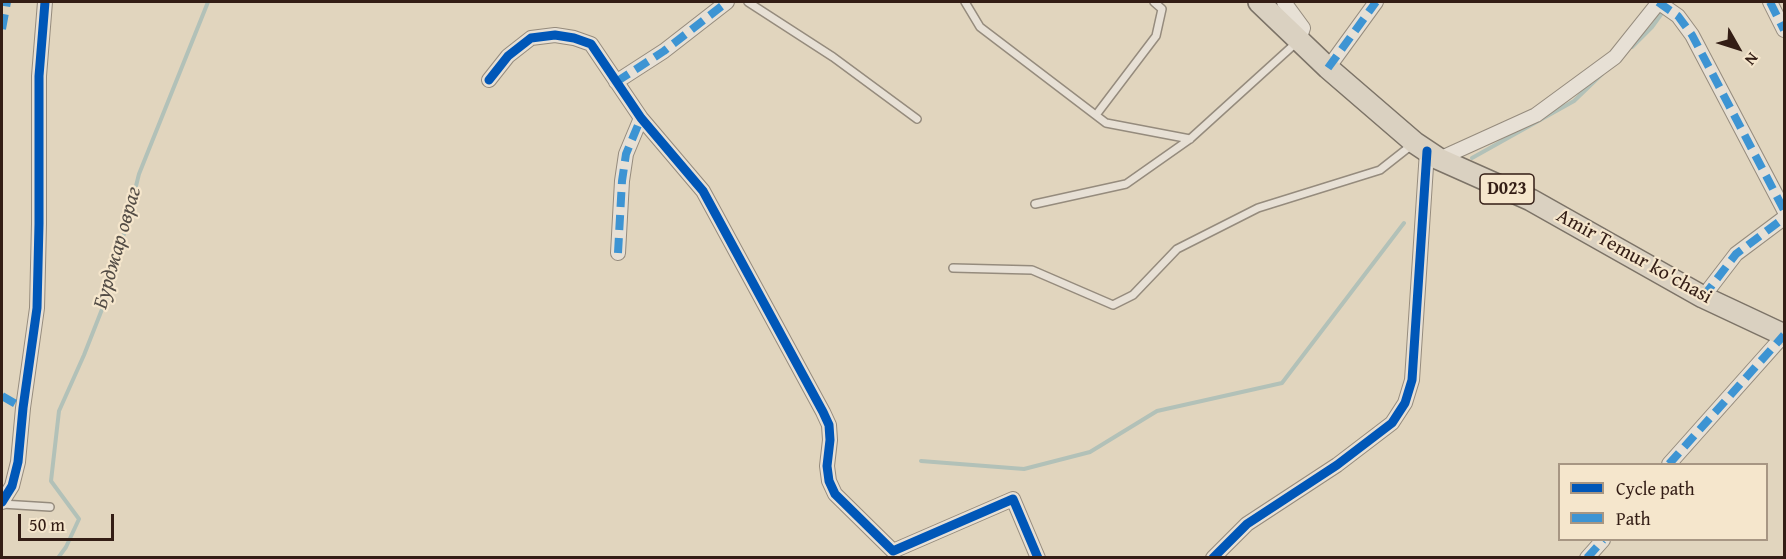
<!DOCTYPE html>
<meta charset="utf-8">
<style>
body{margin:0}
#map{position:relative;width:1786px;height:559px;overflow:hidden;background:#e1d5be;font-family:"Gentium Book Plus",serif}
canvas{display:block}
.frame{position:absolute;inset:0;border:3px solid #331d15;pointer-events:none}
.legend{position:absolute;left:1558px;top:463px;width:210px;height:78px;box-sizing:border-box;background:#f5e6cc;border:2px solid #a79683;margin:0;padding:8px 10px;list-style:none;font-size:18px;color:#331d15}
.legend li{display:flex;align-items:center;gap:12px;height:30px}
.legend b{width:30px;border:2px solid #a79683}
.north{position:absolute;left:1708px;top:18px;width:60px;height:60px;-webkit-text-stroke:4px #f5e6cc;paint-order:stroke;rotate:129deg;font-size:16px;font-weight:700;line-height:24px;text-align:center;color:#331d15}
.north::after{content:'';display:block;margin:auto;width:21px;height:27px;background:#331d15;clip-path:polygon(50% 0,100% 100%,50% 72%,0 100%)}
.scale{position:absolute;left:18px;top:514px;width:96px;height:27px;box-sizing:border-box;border:3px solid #331d15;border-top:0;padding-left:8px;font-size:18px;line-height:21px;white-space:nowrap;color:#331d15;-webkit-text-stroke:4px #f5e6cc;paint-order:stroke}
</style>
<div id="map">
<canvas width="1786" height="559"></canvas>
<div class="frame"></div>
<ul class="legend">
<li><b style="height:8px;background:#0057b8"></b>Cycle path</li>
<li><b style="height:8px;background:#3d94d3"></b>Path</li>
</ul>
<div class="north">N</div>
<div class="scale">50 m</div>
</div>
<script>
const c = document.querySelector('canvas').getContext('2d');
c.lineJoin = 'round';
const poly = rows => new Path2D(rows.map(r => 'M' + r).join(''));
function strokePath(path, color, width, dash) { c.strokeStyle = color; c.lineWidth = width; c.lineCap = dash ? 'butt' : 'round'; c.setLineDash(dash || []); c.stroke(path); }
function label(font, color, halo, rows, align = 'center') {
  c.font = font + ' "Gentium Book Plus",serif'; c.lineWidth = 4.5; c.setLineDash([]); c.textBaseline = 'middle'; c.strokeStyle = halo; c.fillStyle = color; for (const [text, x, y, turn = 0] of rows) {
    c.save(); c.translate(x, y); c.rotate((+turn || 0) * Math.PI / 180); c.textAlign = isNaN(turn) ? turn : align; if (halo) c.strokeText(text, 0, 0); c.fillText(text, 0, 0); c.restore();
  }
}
const stream = poly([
 [1632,47,1652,27,1670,2],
 [1472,158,1574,101,1602,74],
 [921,461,1024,469,1090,452,1157,411,1282,383,1404,223],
 [58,558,66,547,79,519,51,481,59,411,84,355,110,289,139,174,208,2]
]);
const lane = poly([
 [748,2,833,57,917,119],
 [965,2,980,27,1106,123,1190,139],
 [1096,115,1156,36,1162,9,1154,2],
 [1035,204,1126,184,1190,139,1297,42],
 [953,268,1032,270,1113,305,1133,295,1177,249,1258,208,1380,170,1413,144],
 [2,504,50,507]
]);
const street = poly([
 [1284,2,1303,28,1299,40],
 [1658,2,1678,16,1692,35,1784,210],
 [1770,2,1784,30],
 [1328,68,1376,2],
 [489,80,508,56,531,38,555,35,574,38,591,44,641,118,703,191,823,412,829,425,830,440,827,466,829,481,835,494,893,551,1013,499,1038,558],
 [616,82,664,51,727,2],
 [1439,159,1536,115,1615,57,1659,2],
 [618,253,622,181,626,154,641,118],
 [1703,297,1736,254,1784,218],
 [1669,464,1784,335],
 [2,502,12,486,18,462,23,408,37,308,39,224,39,76,45,2],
 [1213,558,1247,524,1337,465,1392,423,1405,403,1412,380,1427,151],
 [1587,558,1603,540]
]);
const primary = poly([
 [1259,2,1328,68,1415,143,1439,159,1531,200,1703,297,1784,335]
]);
const quiet = poly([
 [1658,2,1678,16,1692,35,1784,210],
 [1770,2,1784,30],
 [2,29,7,2],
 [1328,68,1376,2],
 [616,82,664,51,727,2],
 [618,253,622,181,626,154,641,118],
 [1703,297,1736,254,1784,218],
 [2,396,23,408],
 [1669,464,1784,335],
 [1587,558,1603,540]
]);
const cycleway = poly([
 [489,80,508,56,531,38,555,35,574,38,591,44,641,118,703,191,823,412,829,425,830,440,827,466,829,481,835,494,893,551,1013,499,1038,558],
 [2,502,12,486,18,462,23,408,37,308,39,224,39,76,45,2],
 [1213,558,1247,524,1337,465,1392,423,1405,403,1412,380,1427,151]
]);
const shields = [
 [1507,189,54]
];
const shieldNames = [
 ["D023",1507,189]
];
const streetNames = [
 ["Amir Temur ko'chasi",1634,257,29]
];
const waterNames = [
 ["Бурджар овраг",118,248,-74]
];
strokePath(stream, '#b2c1b8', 4);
strokePath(lane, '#958b7d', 10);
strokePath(street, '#958b7d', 16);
strokePath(primary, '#7c7367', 24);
strokePath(lane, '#e7e0d5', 7);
strokePath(street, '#e7e0d5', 14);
strokePath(primary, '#dad1c1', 21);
strokePath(quiet, '#3d94d3', 8, [15, 8]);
strokePath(cycleway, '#0057b8', 9);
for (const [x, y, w] of shields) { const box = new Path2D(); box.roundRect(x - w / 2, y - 15, w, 30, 4.5); c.fillStyle = '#f5e6cc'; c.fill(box); strokePath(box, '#331d15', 1.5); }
label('bold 18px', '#331d15', null, shieldNames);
label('20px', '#331d15', '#f5e6cc', streetNames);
label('italic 21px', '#534c45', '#f5e6cc', waterNames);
</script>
